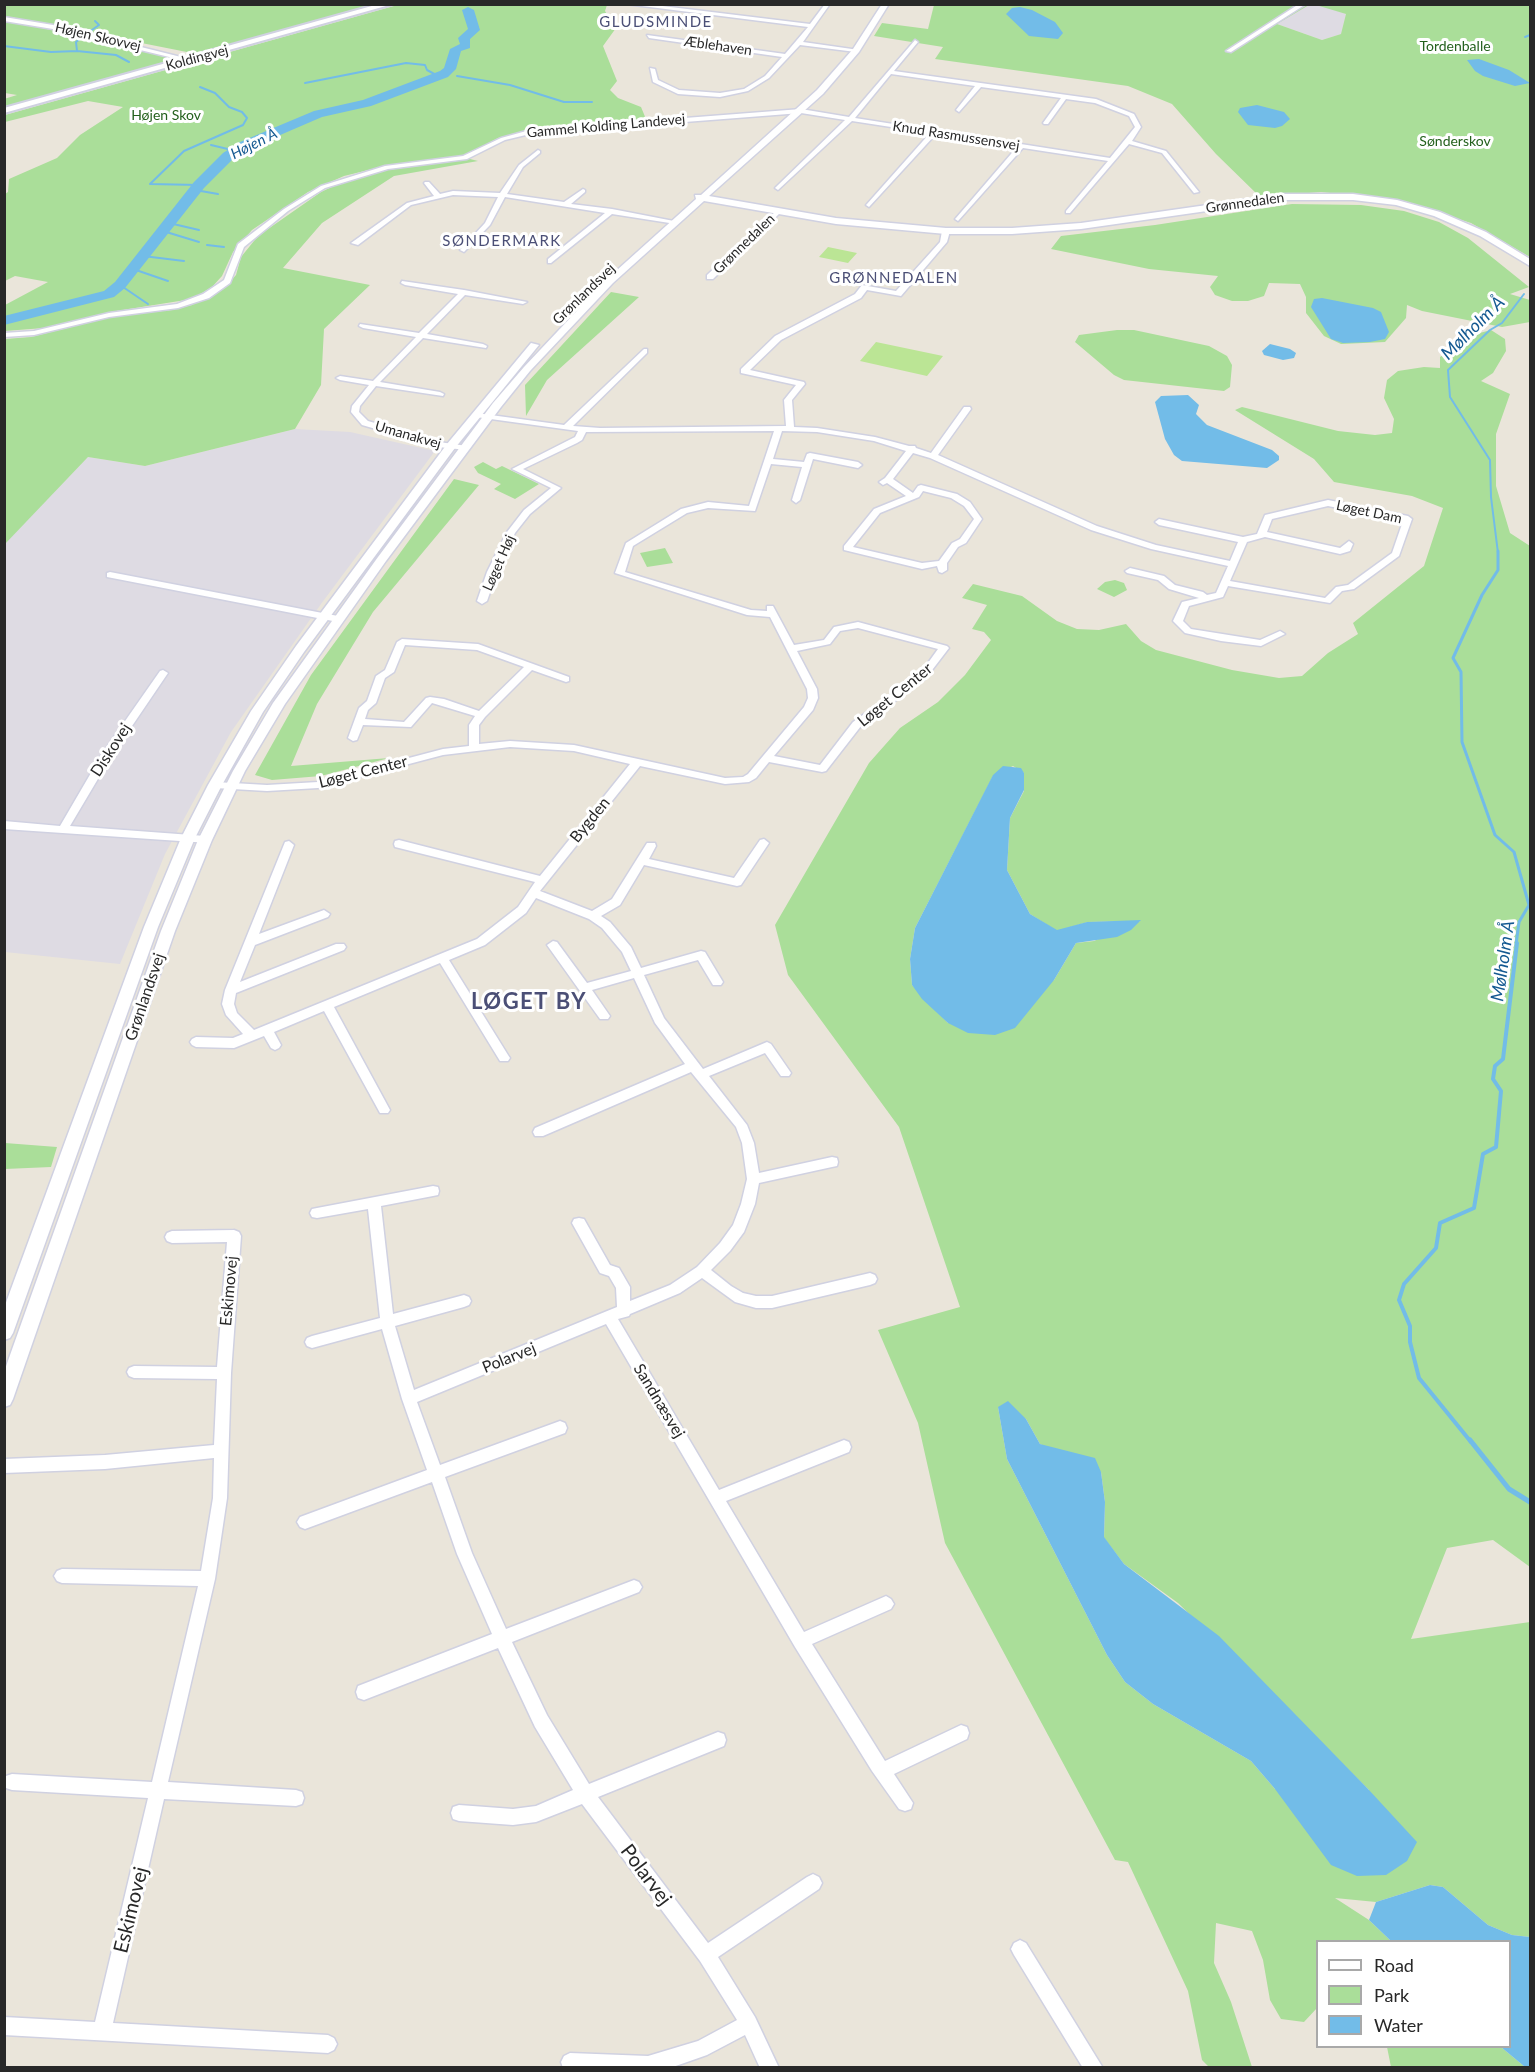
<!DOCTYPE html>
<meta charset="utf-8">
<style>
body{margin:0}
#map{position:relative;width:1535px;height:2072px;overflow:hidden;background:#eae5da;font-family:Lato,sans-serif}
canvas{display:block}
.frame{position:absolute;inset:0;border:6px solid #282828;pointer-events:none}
.legend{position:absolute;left:1316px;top:1940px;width:195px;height:108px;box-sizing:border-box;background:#fff;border:2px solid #a9a9a9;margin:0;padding:8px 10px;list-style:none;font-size:18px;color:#282828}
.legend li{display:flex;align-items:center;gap:12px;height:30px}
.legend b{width:30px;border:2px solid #a9a9a9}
</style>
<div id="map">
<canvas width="1535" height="2072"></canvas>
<div class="frame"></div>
<ul class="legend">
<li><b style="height:8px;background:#fff"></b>Road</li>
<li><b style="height:16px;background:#aade99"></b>Park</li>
<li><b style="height:16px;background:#72bce8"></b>Water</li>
</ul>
</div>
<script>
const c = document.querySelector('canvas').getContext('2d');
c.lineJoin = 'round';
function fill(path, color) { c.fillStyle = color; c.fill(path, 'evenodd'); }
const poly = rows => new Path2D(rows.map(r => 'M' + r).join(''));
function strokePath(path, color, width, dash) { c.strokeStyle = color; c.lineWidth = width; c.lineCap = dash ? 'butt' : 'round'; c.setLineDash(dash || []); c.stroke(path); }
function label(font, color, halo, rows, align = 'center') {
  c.font = font + ' Lato,sans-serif'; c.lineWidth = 6; c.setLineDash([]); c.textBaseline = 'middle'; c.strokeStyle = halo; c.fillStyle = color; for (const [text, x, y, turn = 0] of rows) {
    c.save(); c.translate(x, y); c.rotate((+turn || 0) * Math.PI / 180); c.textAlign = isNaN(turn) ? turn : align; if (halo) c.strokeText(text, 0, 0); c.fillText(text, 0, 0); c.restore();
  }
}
const industrial = poly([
 [1309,5,1324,6,1346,14,1341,34,1322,40,1277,24],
 [295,429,350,432,435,451,321,604,231,732,165,854,120,964,5,952,4,544,88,457,145,466]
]);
const green = poly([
 [401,4,607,5,605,11,616,28,603,46,617,81,610,90,618,98,641,107,646,119,536,128,498,138,466,155,389,165,344,176,308,192,252,230,233,252,222,276,212,287,192,299,110,312,44,328,5,331,5,305,48,282,15,276,5,281,5,194,8,192,9,179,57,158,80,135,123,107,88,101,5,122,5,115],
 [4,5,378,5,197,54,5,16],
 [934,5,1309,5,1277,24,1322,40,1341,34,1346,14,1316,5,1530,5,1530,257,1471,223,1398,200,1321,192,1260,197,1216,154,1172,104,1128,86,935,59,943,47,874,36,882,23,928,29],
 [5,20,172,56,174,61,5,107,4,99,17,95,5,93],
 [470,159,478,161,394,176,322,223,283,268,370,285,324,329,321,385,295,429,145,466,88,457,5,544,5,339,31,337,115,316,172,310,192,305,227,285,236,275,241,257,258,236,321,192,340,183,380,171],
 [1292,204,1361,205,1404,211,1439,222,1468,238,1529,287,1510,294,1530,300,1530,322,1502,327,1422,311,1407,305,1406,318,1385,342,1341,344,1324,336,1306,313,1306,297,1300,284,1269,283,1264,296,1248,301,1232,301,1215,295,1210,287,1218,276,1149,269,1051,249,1061,236,1155,225],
 [611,292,639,297,547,380,526,416,525,385],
 [1117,330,1134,330,1209,346,1227,356,1232,365,1230,387,1224,391,1124,380,1114,375,1075,342,1079,335],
 [1491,330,1505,339,1506,351,1493,373,1481,381,1510,394,1496,434,1496,486,1510,533,1530,546,1530,1567,1493,1540,1447,1548,1411,1639,1530,1622,1530,1937,1512,1935,1488,1925,1443,1887,1430,1885,1376,1902,1335,1898,1369,1920,1391,1941,1318,1942,1317,2008,1304,2022,1281,2019,1270,2000,1263,1960,1252,1931,1216,1923,1214,1963,1231,2002,1252,2067,1209,2067,1202,2060,1188,1991,1128,1862,1115,1860,945,1543,918,1423,878,1330,960,1307,899,1127,788,975,775,925,869,763,900,728,938,702,965,675,991,640,984,632,972,629,987,605,962,598,973,584,1022,596,1057,621,1077,629,1099,630,1126,624,1141,641,1156,650,1232,670,1279,678,1302,676,1328,653,1358,634,1353,623,1424,566,1443,508,1412,496,1334,482,1314,459,1235,410,1242,407,1338,431,1375,435,1392,433,1394,419,1384,398,1387,380,1398,371,1424,367,1440,368,1440,357,1472,335],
 [1013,766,1024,773,1024,791,1010,818,1007,870,1030,914,1057,931,1088,922,1140,921,1094,941,1076,943,1054,980,948,1023,912,985,910,959,915,928,993,776],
 [998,1407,1026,1419,1040,1444,1101,1472,1105,1502,1104,1538,1124,1564,1178,1603,1369,1790,1275,1789,1251,1761,1153,1704,1125,1682,1107,1655,1007,1459],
 [483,462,496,469,502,466,539,484,515,499,494,489,501,484,478,473,474,467],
 [454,479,479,485,373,612,317,704,291,766,389,758,321,776,272,780,255,775,311,675],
 [665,548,673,563,647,567,640,553],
 [1115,580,1124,583,1127,590,1114,597,1097,589,1105,582],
 [4,1143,5,1143,57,1147,51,1167,5,1169],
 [1387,2047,1501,2047,1525,2067,1391,2067]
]);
const pitch = poly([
 [828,247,857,253,848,263,819,257],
 [876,342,943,356,927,376,860,361]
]);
const water = poly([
 [1020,7,1032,10,1055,22,1063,33,1058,39,1029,36,1006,14,1012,8],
 [1479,59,1509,70,1530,83,1515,86,1483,76,1475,71,1467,60],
 [1257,105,1284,112,1290,119,1282,126,1275,128,1248,125,1238,112,1240,108],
 [1322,298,1373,308,1381,312,1389,332,1385,339,1370,342,1343,343,1331,339,1311,307,1314,299],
 [1270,344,1290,349,1296,353,1294,358,1283,360,1264,355,1262,351],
 [1188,395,1199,405,1196,414,1207,425,1272,450,1279,456,1279,460,1267,468,1182,461,1174,455,1165,439,1155,402,1161,396],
 [1003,766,1021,768,1024,773,1024,790,1010,818,1007,870,1030,914,1057,930,1087,922,1141,920,1131,930,1117,937,1076,943,1054,980,1015,1028,995,1035,968,1033,948,1023,922,999,912,985,910,959,915,928,993,775],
 [1008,1401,1026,1419,1040,1444,1095,1458,1101,1472,1105,1502,1104,1537,1124,1564,1219,1636,1369,1790,1417,1842,1407,1861,1386,1875,1357,1876,1331,1865,1275,1789,1251,1761,1153,1704,1125,1682,1107,1655,1007,1459,998,1407],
 [1430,1885,1443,1887,1488,1925,1512,1935,1530,1937,1530,2067,1525,2067,1501,2047,1510,2046,1510,1942,1391,1941,1369,1920,1376,1902]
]);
const streamFar3 = poly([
 [89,32,99,25,95,21],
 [1525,37,1530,35],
 [4,46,51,52,77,51,116,55,129,62],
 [77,51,76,42,84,36],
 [444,74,448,74],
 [457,76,510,85,564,102,592,102],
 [305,83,406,63,425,65,427,70,438,76],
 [211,145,236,151],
 [199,185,150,184,184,151,243,125,247,118,242,112,229,107,215,93,200,87],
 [195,190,218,194],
 [169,223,199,230],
 [163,231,199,242],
 [207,245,224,247],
 [143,256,184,261],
 [133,269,168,281],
 [120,285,148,304],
 [1498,553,1491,497,1490,460,1450,397,1448,370,1490,330,1502,323,1524,294]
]);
const streamFar2 = poly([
 [1498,551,1498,570,1482,595,1453,658,1461,672,1462,742,1495,835,1514,852,1529,905,1519,922,1516,945]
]);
const streamFar1 = poly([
 [1471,1442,1419,1378,1410,1342,1410,1326,1399,1300,1404,1284,1436,1248,1440,1223,1474,1208,1483,1154,1496,1147,1501,1091,1493,1079,1495,1066,1503,1059,1517,943]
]);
const stream = poly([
 [1470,1440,1509,1489,1530,1502]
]);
const river = poly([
 [468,7,474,10,480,30,470,39,470,48,461,51,456,69,448,77,371,106,322,117,250,148,233,159,204,188,125,288,114,297,4,325,4,316,104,291,115,282,194,182,223,153,240,142,314,111,363,100,440,71,444,68,450,49,460,44,458,38,468,29,462,10,468,7]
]);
const minor = poly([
 [626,4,646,4,810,24,825,4,830,4,803,42,859,50,856,52,800,45,769,78,748,91,720,97,678,94,653,82,650,68,655,69,658,80,679,90,720,93,744,89,765,76,782,57,649,38,647,35,785,54,808,27,626,4],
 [1299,4,1306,4,1231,52,1226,51,1299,4],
 [4,17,53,25,193,60,190,62,53,29,4,21,4,17],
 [915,40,918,42,894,71,1096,99,1134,114,1141,127,1132,141,1166,151,1199,192,1194,193,1162,153,1129,144,1070,213,1066,213,1066,211,1108,161,1023,148,958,221,955,219,956,218,1017,147,936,134,869,207,866,205,867,204,930,133,852,121,778,190,775,188,776,187,845,120,801,113,530,134,505,140,467,159,388,169,325,188,288,211,244,247,230,283,209,298,178,308,109,317,34,335,4,337,4,333,34,331,109,313,177,304,203,294,224,280,238,244,284,209,321,186,385,166,463,156,501,138,530,130,801,109,849,117,915,40],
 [891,74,975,86,956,110,959,112,981,87,1061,98,1043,123,1044,124,1048,124,1066,99,1095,103,1129,116,1135,127,1110,158,855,118,891,74],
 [538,150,540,151,540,153,523,167,507,194,564,202,583,189,585,190,585,192,571,204,612,209,679,222,676,224,612,214,551,263,548,263,548,259,605,213,505,197,490,225,464,252,460,250,485,223,498,197,453,195,411,205,358,245,351,243,407,203,434,196,424,183,425,182,429,182,440,194,453,191,500,193,519,165,538,150],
 [776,211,781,212,713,279,707,279,707,275,776,211],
 [946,229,950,231,947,242,901,296,867,290,861,298,781,340,750,370,804,382,805,384,792,400,794,427,817,428,875,437,909,446,915,446,916,448,931,453,964,407,970,407,971,409,938,455,1097,526,1156,545,1230,561,1238,542,1159,525,1155,522,1159,519,1243,537,1257,534,1265,515,1328,500,1408,516,1412,519,1399,556,1354,589,1342,591,1330,603,1228,586,1223,597,1189,606,1183,621,1191,629,1260,640,1280,631,1285,634,1261,646,1221,641,1185,633,1173,621,1182,602,1199,598,1169,589,1158,580,1127,573,1125,571,1130,568,1164,576,1175,585,1203,592,1207,595,1216,593,1228,566,1151,549,1091,530,930,458,913,453,893,479,913,493,918,486,921,485,957,494,970,502,982,519,966,543,958,547,947,563,947,570,942,573,939,572,937,566,922,569,844,550,844,546,874,509,906,496,887,483,883,485,879,482,885,478,906,451,874,441,817,432,782,431,773,459,804,462,807,454,810,453,858,462,862,465,858,468,813,459,800,500,796,503,792,500,802,467,771,464,755,511,708,508,687,513,633,546,625,572,751,610,767,611,767,606,773,606,794,645,824,640,834,627,858,622,947,646,949,648,926,678,861,726,826,771,822,772,769,762,756,778,749,782,725,784,640,766,540,891,592,911,612,899,647,843,655,843,656,846,649,859,734,878,760,840,764,839,769,843,741,885,737,886,644,865,620,905,601,916,610,922,631,947,641,968,701,951,705,952,723,982,721,985,713,985,698,960,644,975,664,1018,703,1069,767,1042,771,1044,789,1070,791,1073,789,1076,781,1076,765,1053,709,1076,747,1125,754,1143,759,1173,832,1157,837,1158,838,1162,837,1166,832,1167,759,1183,755,1204,744,1232,730,1251,711,1270,731,1286,743,1293,756,1296,772,1296,870,1273,875,1275,877,1279,875,1283,870,1285,772,1308,756,1308,735,1302,702,1278,680,1293,630,1314,629,1316,618,1319,719,1490,844,1440,849,1442,851,1447,849,1452,726,1501,804,1632,886,1596,891,1599,894,1604,891,1609,812,1644,885,1761,961,1725,967,1727,969,1733,967,1739,894,1774,913,1803,911,1809,905,1811,899,1809,872,1771,795,1647,606,1324,417,1402,440,1465,560,1421,565,1423,567,1428,565,1433,445,1477,472,1553,506,1629,634,1580,639,1582,642,1587,639,1592,512,1642,547,1715,589,1784,718,1732,724,1734,726,1740,724,1746,598,1797,708,1943,807,1877,813,1874,819,1877,822,1883,819,1889,718,1957,755,2017,779,2068,760,2068,745,2035,707,2055,670,2068,563,2068,561,2062,564,2056,570,2053,648,2056,698,2041,737,2020,700,1961,582,1804,536,1822,513,1825,459,1821,453,1819,451,1813,453,1807,459,1805,513,1809,536,1806,573,1790,535,1727,498,1648,364,1700,358,1698,356,1692,358,1686,492,1634,457,1554,432,1482,305,1529,300,1527,297,1522,300,1517,427,1470,402,1399,382,1329,312,1348,307,1346,305,1342,307,1338,312,1336,380,1318,368,1209,317,1218,312,1217,310,1213,312,1209,317,1208,433,1186,438,1187,439,1191,438,1195,433,1196,381,1206,393,1314,464,1295,469,1297,471,1301,469,1305,464,1307,395,1326,414,1390,617,1307,616,1288,609,1276,600,1273,572,1223,574,1219,579,1218,584,1219,610,1265,619,1268,630,1287,630,1301,670,1285,697,1267,720,1243,733,1225,741,1204,747,1179,742,1143,736,1127,691,1072,543,1136,535,1136,533,1132,535,1128,685,1064,655,1023,634,978,592,990,610,1016,608,1019,600,1019,547,945,553,941,557,942,587,983,631,971,622,952,602,928,589,919,536,898,526,913,485,945,449,960,508,1055,510,1058,508,1061,500,1061,440,963,334,1007,390,1110,388,1113,380,1113,324,1011,274,1032,281,1045,279,1048,275,1050,271,1048,264,1036,234,1048,196,1047,192,1045,190,1042,192,1039,196,1037,233,1038,243,1034,226,1015,222,1004,225,990,285,842,289,841,294,845,259,934,324,910,330,914,328,917,255,945,240,982,336,944,344,944,346,947,344,950,236,993,234,1004,237,1013,254,1030,477,939,518,907,535,882,395,847,394,844,395,841,399,840,540,876,630,764,574,751,510,747,443,755,318,788,267,791,215,788,210,785,215,782,267,785,318,782,443,749,469,746,469,725,475,716,432,703,411,727,363,725,357,740,353,741,348,738,359,708,367,701,376,676,385,670,397,642,402,639,478,644,569,677,569,681,566,682,532,670,485,717,479,725,479,744,510,741,574,745,725,778,743,777,748,774,804,707,808,698,807,689,770,617,747,615,615,573,626,543,681,509,708,502,749,506,774,431,586,432,582,440,577,443,523,469,561,488,530,514,515,533,497,572,487,601,482,604,477,601,487,572,507,532,524,510,551,488,512,469,571,439,575,437,578,431,476,417,472,415,476,413,564,425,644,349,647,349,647,353,573,426,600,428,786,426,784,400,796,385,741,373,741,369,775,336,855,294,862,285,896,291,940,242,942,231,946,229],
 [923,491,951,498,964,506,974,519,960,539,952,543,939,561,922,563,853,547,880,513,919,497,923,491],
 [1328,506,1403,521,1392,553,1348,585,1336,587,1325,598,1230,581,1247,542,1265,537,1340,554,1350,551,1353,544,1349,541,1340,548,1267,532,1272,519,1328,506],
 [858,628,938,649,920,674,853,722,820,765,774,756,813,710,818,698,817,689,797,651,830,644,840,631,858,628],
 [405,645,477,650,524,667,479,711,444,699,430,697,426,698,404,722,365,719,368,710,376,703,385,678,394,672,405,645],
 [402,281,464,290,527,302,523,304,465,295,427,334,483,344,487,346,486,348,423,338,380,382,440,392,444,394,443,396,376,386,360,406,359,412,368,421,439,442,467,446,467,450,438,447,362,425,351,412,352,406,369,385,340,380,336,378,340,376,373,381,416,337,363,328,359,326,360,324,419,333,458,294,405,285,401,283,402,281],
 [110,572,338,616,343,619,338,622,107,577,107,573,110,572],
 [163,670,168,673,111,757,70,826,205,836,209,837,210,840,209,843,4,829,4,821,60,826,102,754,160,671,163,670],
 [234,1230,239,1232,241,1236,231,1373,227,1498,215,1579,168,1782,296,1790,302,1792,304,1798,302,1804,296,1806,164,1799,113,2023,328,2035,334,2038,337,2044,334,2050,328,2053,4,2035,4,2017,95,2022,148,1798,12,1790,6,1788,4,1784,6,1776,12,1774,152,1782,198,1586,62,1583,57,1581,54,1576,57,1571,62,1569,201,1571,213,1498,214,1458,105,1469,4,1473,4,1459,105,1455,214,1445,217,1379,134,1378,129,1376,127,1372,129,1368,134,1366,217,1367,227,1242,172,1243,167,1241,165,1237,167,1233,172,1231,234,1230],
 [1020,1940,1026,1943,1103,2068,1083,2068,1014,1955,1011,1949,1014,1943,1020,1940]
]);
const tertiary = poly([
 [882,4,889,4,859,52,823,94,709,196,836,218,946,228,1012,228,1081,223,1284,194,1353,194,1397,200,1440,212,1486,232,1530,259,1530,266,1480,236,1434,216,1396,205,1353,200,1284,200,1081,229,1012,234,946,234,836,224,704,201,613,283,530,371,501,407,386,561,285,704,245,771,212,840,175,931,13,1399,10,1405,4,1407,4,1372,161,931,198,840,233,771,273,703,378,557,493,403,524,367,607,279,696,199,695,195,701,195,817,90,853,49,882,4],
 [531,343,539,345,455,448,304,652,263,712,222,785,195,838,158,927,13,1333,10,1338,4,1340,4,1308,144,927,181,838,208,785,251,711,296,646,447,444,531,343]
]);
const secondary = poly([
 [379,4,393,4,4,113,4,108,379,4]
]);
const farStreetnames = [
 ["Højen Skovvej",98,37,13],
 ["Æblehaven",718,46,8],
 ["Koldingvej",197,58,-15],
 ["Gammel Kolding Landevej",606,126,-5],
 ["Knud Rasmussensvej",956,136,9],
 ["Grønnedalen",1245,203,-8],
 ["Grønnedalen",744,244,-44],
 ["Grønlandsvej",584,294,-44],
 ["Umanakvej",408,435,16],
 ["Løget Dam",1369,512,12],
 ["Løget Høj",499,563,-66]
];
const farParknames = [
 ["Tordenballe",1455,46],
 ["Højen Skov",166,115],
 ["Sønderskov",1455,141]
];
const farNeighbourhoodnames = [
 ["GLUDSMINDE",656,22],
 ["SØNDERMARK",502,241],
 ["GRØNNEDALEN",894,278]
];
const farWaternames = [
 ["Højen Å",254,144,-27]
];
const streetNames = [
 ["Løget Center",895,695,-39],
 ["Diskovej",111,750,-57],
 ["Løget Center",363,772,-14],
 ["Bygden",590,820,-51],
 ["Grønlandsvej",145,997,-71],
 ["Eskimovej",229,1291,-85],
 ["Polarvej",509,1358,-22],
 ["Sandnæsvej",659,1401,59]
];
const waterNames = [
 ["Mølholm Å",1473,328,-45],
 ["Mølholm Å",1503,961,-82]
];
const nearStreetnames = [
 ["Polarvej",646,1875,53],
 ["Eskimovej",131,1910,-76]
];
const districtNames = [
 ["LØGET BY",529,1002]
];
fill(industrial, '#dedbe3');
fill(green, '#aade99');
fill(pitch, '#bbe595');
fill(water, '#72bce8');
strokePath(streamFar3, '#72bce8', 2);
strokePath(streamFar2, '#72bce8', 3);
strokePath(streamFar1, '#72bce8', 4);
strokePath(stream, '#72bce8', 5);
fill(river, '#72bce8');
strokePath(minor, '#d0d1e1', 3);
strokePath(tertiary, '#d0d1e1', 3);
strokePath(secondary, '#d0d1e1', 4);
fill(minor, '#fff');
fill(tertiary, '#fff');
fill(secondary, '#fff');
label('14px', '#282828', '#fff', farStreetnames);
label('14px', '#24611d', '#fff', farParknames);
c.letterSpacing = '1.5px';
label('15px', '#4b4f76', '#fff', farNeighbourhoodnames);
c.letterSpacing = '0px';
label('italic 15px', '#145991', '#fff', farWaternames);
label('16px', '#282828', '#fff', streetNames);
label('italic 18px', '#145991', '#fff', waterNames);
label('20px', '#282828', '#fff', nearStreetnames);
c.letterSpacing = '1.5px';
label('bold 22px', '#4b4f76', '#fff', districtNames);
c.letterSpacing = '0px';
</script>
